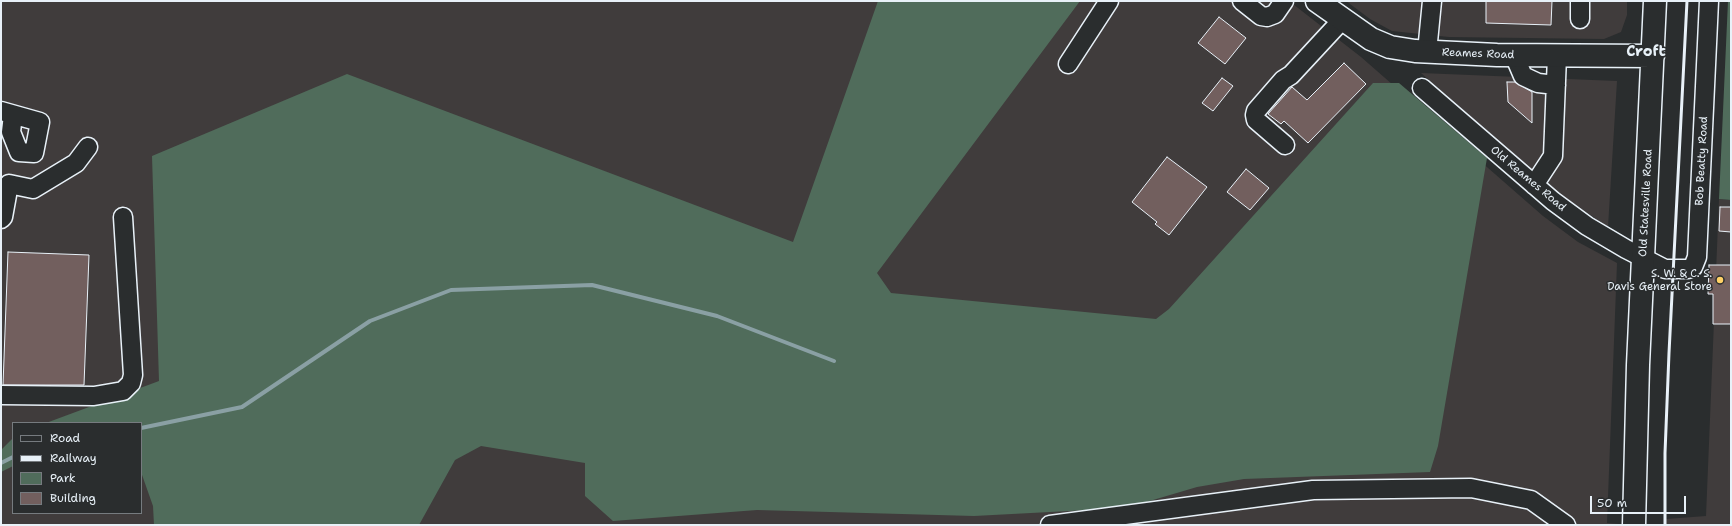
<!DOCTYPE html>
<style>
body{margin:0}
#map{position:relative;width:1732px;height:526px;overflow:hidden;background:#2a2d2e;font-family:"Shantell Sans",sans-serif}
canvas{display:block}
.frame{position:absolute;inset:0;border:2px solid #e8f1f8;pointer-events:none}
.legend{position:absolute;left:12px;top:422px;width:130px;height:92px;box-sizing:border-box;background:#2a2d2e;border:1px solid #767b7f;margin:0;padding:5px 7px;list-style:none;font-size:12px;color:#e8f1f8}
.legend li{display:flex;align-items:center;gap:8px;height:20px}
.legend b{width:20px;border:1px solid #767b7f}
.scale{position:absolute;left:1590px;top:496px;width:96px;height:18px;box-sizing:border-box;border:2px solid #e8f1f8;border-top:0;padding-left:5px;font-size:12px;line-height:14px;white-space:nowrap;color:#e8f1f8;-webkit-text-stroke:3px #2a2d2e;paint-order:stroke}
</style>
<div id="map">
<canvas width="1732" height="526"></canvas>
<div class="frame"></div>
<ul class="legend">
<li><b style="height:5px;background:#2a2d2e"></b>Road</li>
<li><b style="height:5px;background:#e8f1f8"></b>Railway</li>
<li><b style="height:11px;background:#506c5b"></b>Park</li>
<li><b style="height:11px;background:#725f5e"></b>Building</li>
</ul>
<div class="scale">50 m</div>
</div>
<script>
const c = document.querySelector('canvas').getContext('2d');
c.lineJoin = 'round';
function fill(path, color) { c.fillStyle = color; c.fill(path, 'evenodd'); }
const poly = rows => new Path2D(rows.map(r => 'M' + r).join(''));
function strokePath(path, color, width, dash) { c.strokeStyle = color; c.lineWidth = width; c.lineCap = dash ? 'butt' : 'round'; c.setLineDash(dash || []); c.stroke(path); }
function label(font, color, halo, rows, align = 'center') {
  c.font = font + ' "Shantell Sans",sans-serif'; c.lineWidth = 3; c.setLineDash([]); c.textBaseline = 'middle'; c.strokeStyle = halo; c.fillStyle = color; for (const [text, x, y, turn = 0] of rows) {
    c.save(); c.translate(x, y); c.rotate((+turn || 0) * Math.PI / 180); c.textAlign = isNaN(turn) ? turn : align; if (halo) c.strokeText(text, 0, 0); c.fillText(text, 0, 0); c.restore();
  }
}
const built = poly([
 [1,1,1289,1,1361,57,1543,216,1578,242,1617,263,1607,523,1619,524,1619,525,1,525],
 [13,423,141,423,141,513,13,513],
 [1346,1,1627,1,1627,15,1621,32,1604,39,1449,37,1392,31,1370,19],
 [1421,73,1617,81,1608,227,1557,192],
 [1719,199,1731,200,1731,525,1666,525,1666,519,1706,516]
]);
const green = poly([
 [878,1,1080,1,877,273,891,293,1156,319,1169,309,1373,83,1399,83,1487,158,1438,446,1430,472,1244,479,1197,487,1126,508,974,516,757,510,613,521,585,496,585,463,481,446,455,460,419,525,154,525,153,506,141,472,141,423,46,423,159,381,152,156,347,74,793,242],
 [1728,1,1731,1,1731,200,1719,199],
 [13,438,13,466,1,472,1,450]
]);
const stream = poly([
 [141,428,242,407,370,321,451,290,592,285,717,316,834,361],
 [1,463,13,457]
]);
const building = poly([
 [1486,1,1552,1,1551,25,1486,23,1486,1],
 [1219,17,1246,38,1225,64,1198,43,1219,17],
 [1344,63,1366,84,1308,143,1284,121,1281,124,1268,114,1292,87,1307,100,1344,63],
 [1222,78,1233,86,1213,111,1202,103,1222,78],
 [1507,82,1515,82,1532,92,1532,123,1508,102,1507,82],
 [1167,157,1207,187,1169,235,1155,224,1157,222,1132,202,1167,157],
 [1246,169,1269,188,1250,210,1227,192,1246,169],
 [1720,207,1731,207,1731,232,1719,231,1720,207],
 [8,252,89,255,84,385,3,385,8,252],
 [1709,265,1731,265,1731,324,1713,324,1713,294,1708,294,1709,265]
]);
const minor = poly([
 [1242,1,1261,16,1267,17,1275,14,1284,1],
 [1580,19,1580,1],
 [1427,52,1432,1],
 [1514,55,1523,76,1538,83,1556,85],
 [1068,64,1109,1],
 [1422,88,1553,201,1587,226,1626,249,1665,269,1688,269,1693,267,1697,257,1709,1],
 [1,111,40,122,34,153,19,152,11,132,13,115],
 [1285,145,1256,120,1255,115,1256,111,1283,80,1291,75,1342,20],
 [1534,185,1553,156,1557,56],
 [1,219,3,217,9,184,33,189,76,163,88,147],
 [1,395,94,396,123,391,131,383,133,375,123,217],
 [1050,525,1313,490,1471,488,1531,500,1566,525]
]);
const major = poly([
 [1317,1,1371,39,1390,47,1415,51,1497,55,1653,56],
 [1634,525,1638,365,1655,1]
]);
const rail = poly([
 [1665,525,1665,453,1669,353,1687,1]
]);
const markers = [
 [1720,280,4,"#ffd166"]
];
const streetNames = [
 ["Reames Road",1478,54,2],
 ["Bob Beatty Road",1702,161,-87],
 ["Old Reames Road",1528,179,40],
 ["Old Statesville Road",1646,203,-87]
];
const poiNames = [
 ["S. W. & C. S.",1712,274],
 ["Davis General Store",1712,287]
];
const districtNames = [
 ["Croft",1646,52]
];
fill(built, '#403c3c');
fill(green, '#506c5b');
strokePath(stream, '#8aa0a4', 4);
fill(building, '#725f5e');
strokePath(building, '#e8f1f8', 1);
strokePath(minor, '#e8f1f8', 21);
strokePath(major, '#e8f1f8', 25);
strokePath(minor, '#2a2d2e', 18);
strokePath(major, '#2a2d2e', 22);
strokePath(rail, '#e8f1f8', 3);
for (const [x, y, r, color] of markers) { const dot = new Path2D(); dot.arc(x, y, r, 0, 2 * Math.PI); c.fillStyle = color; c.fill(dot); strokePath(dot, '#2a2d2e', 1.5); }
label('11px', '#e8f1f8', '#2a2d2e', streetNames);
label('11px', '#e8f1f8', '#2a2d2e', poiNames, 'right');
label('bold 15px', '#e8f1f8', '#2a2d2e', districtNames);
</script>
